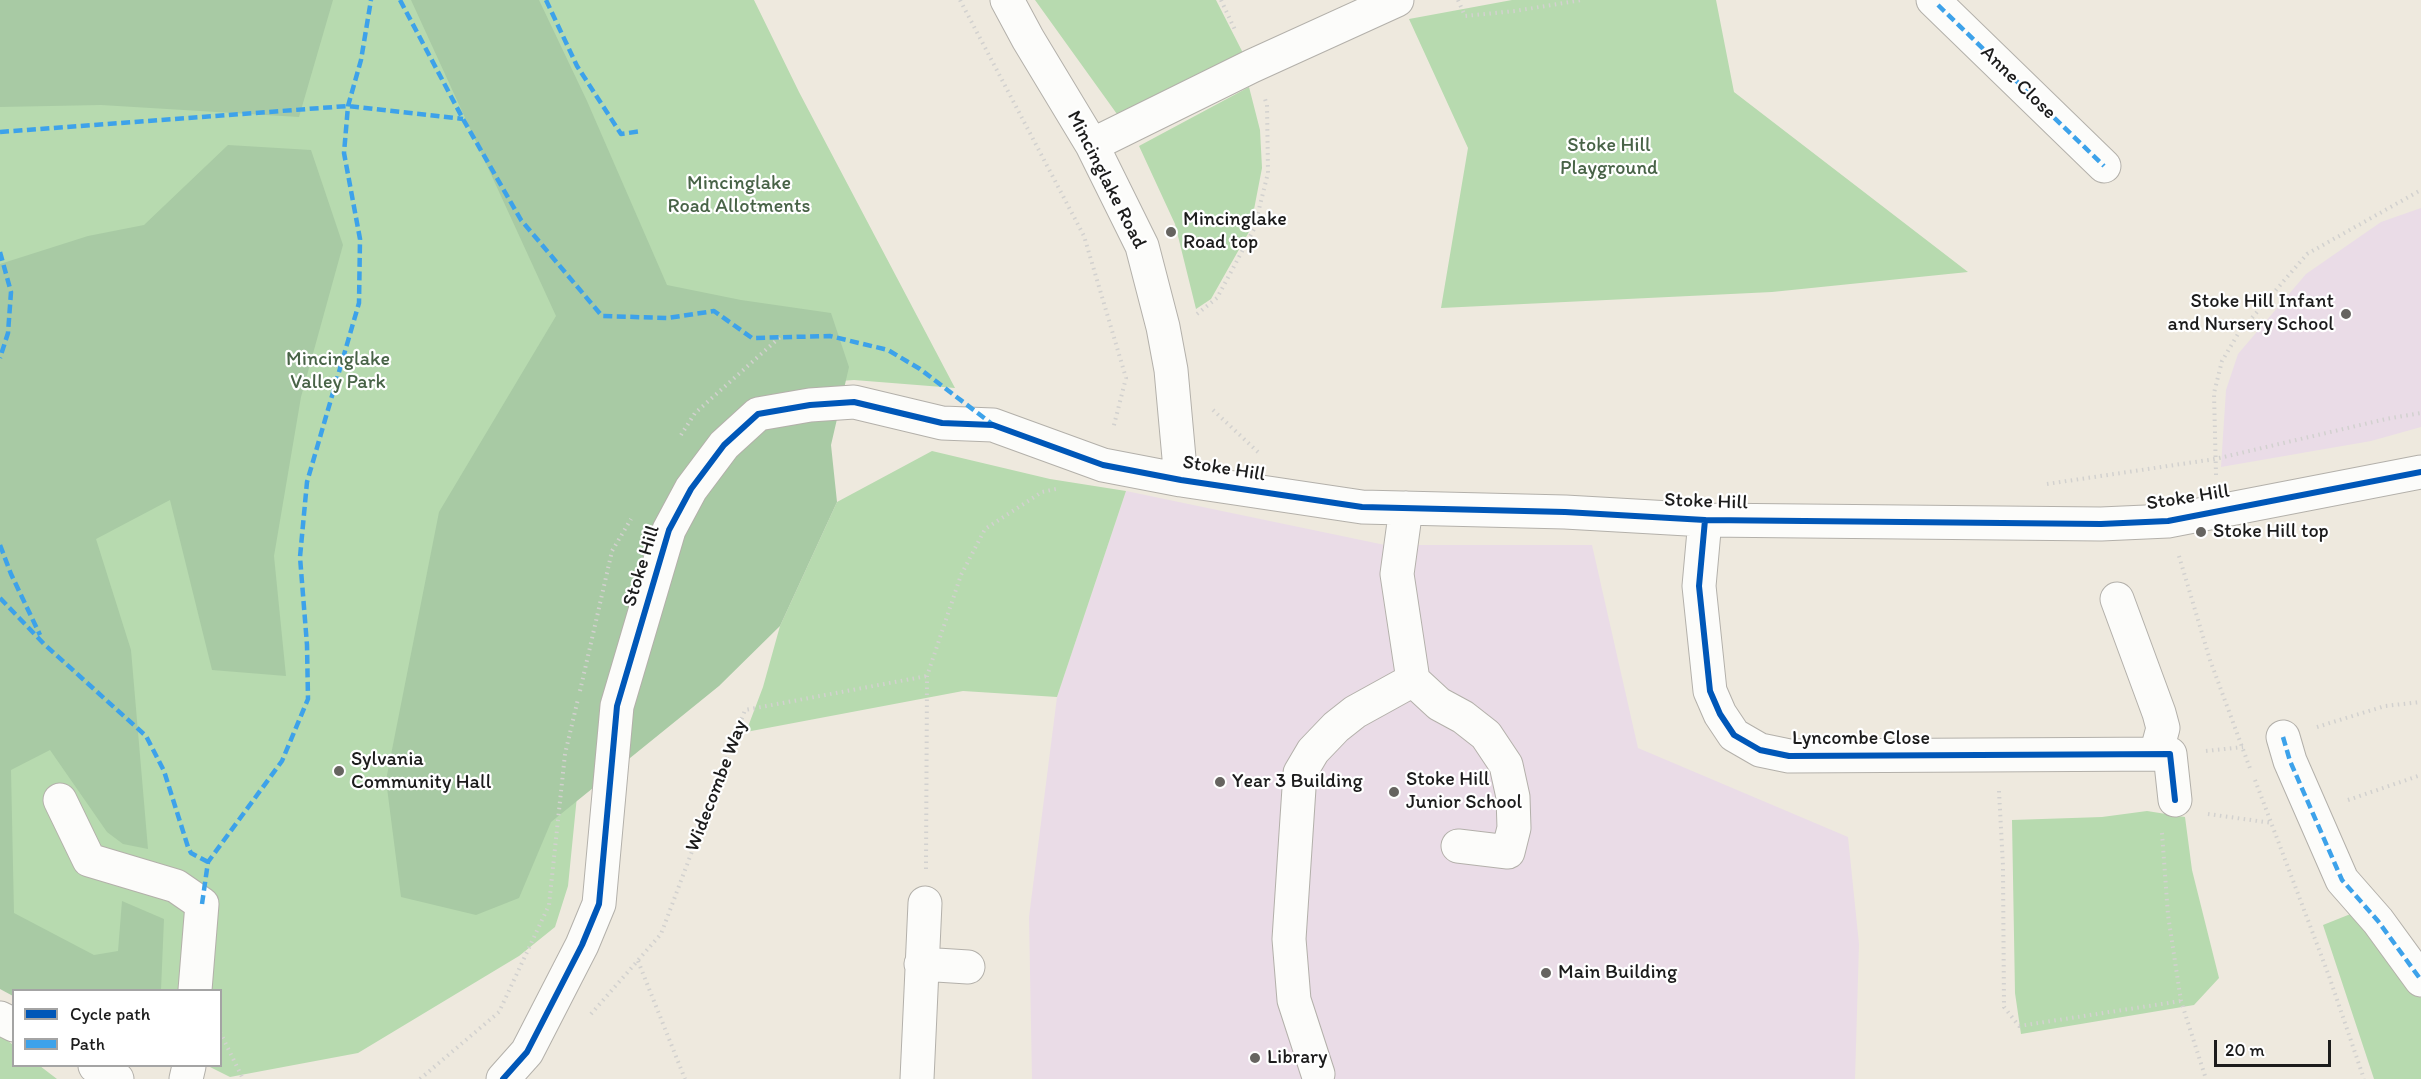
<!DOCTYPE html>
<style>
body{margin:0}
#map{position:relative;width:2421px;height:1079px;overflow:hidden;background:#eee9de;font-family:Itim,sans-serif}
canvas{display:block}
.legend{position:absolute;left:12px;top:989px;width:210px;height:78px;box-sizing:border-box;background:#fff;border:2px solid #a4a4a4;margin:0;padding:8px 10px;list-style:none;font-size:18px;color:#1c1c1c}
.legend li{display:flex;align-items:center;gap:12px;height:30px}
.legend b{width:30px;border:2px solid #a4a4a4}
.scale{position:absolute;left:2214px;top:1040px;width:117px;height:27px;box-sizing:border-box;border:3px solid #1c1c1c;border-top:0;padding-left:8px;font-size:18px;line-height:21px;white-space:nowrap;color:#1c1c1c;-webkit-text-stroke:4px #fff;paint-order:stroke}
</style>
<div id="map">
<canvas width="2421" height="1079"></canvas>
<ul class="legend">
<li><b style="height:8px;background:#0057b8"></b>Cycle path</li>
<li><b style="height:8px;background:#3da2ea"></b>Path</li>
</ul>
<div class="scale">20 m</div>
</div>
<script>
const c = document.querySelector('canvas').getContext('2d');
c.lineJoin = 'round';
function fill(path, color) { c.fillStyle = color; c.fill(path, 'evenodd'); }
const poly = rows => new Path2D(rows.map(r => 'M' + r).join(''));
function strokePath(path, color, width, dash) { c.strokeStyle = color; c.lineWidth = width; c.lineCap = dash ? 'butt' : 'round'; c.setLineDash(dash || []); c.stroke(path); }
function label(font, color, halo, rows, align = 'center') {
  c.font = font + ' Itim,sans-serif'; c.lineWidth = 4.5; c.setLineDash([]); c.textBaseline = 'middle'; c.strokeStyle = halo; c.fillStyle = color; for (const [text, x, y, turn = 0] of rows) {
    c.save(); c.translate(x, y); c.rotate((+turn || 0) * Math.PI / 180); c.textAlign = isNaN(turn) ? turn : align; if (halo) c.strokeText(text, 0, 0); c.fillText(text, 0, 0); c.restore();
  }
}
const built = poly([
 [2421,208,2421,427,2371,441,2221,467,2226,390,2238,354,2306,274,2381,222],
 [1126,491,1385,545,1592,545,1638,748,1848,837,1859,944,1855,1079,1032,1079,1029,917,1057,697]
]);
const green = poly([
 [0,0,754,0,799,92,955,388,854,380,741,388,587,696,568,886,555,927,519,956,358,1053,230,1077,208,1066,220,1066,220,990,40,990,0,969],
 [1035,0,1216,0,1243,53,1122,121],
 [1512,0,1716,0,1734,92,1968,272,1772,292,1441,308,1468,148,1409,19],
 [1249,87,1260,130,1262,168,1250,230,1211,299,1196,309,1175,224,1139,146],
 [932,451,1050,479,1126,491,1057,697,963,691,746,732,763,687,780,626,837,502],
 [2147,811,2185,817,2192,870,2219,978,2194,1005,2021,1034,2015,993,2012,820,2102,817],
 [2358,911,2421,998,2421,1079,2374,1079,2323,925],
 [0,1034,13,1045,14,1066,40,1066,57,1079,0,1079]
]);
const forest = poly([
 [0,0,333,0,299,117,101,105,0,107],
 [411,0,539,0,587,101,667,285,741,300,831,313,849,367,831,445,837,502,780,626,719,686,551,822,519,898,476,915,401,897,386,780,439,512,556,316],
 [228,145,311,150,343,245,301,397,274,556,286,676,212,670,170,500,96,539,131,650,148,849,123,844,107,832,50,750,11,770,14,913,94,955,118,951,122,901,164,919,161,990,14,990,13,996,0,989,0,264,88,236,144,225]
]);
const path = poly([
 [960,0,1084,236,1126,378,1113,429],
 [1221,0,1236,32],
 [1458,0,1465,16,1515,11,1582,0],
 [1197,314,1217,298,1254,229,1268,173,1267,105,1265,99],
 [1213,410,1258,452],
 [681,435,695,413,780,337],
 [2216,475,2214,393,2222,361,2238,334,2307,254,2421,190],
 [2047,484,2215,459,2386,419,2421,413],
 [2179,556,2210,660,2251,771],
 [580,691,612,551,631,519],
 [2317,727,2385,706,2421,702],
 [2206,751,2243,747],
 [2255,780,2329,976,2364,1079],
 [1999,791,2003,866,2004,1007,2019,1026,2181,1001],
 [2348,800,2421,775],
 [2208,814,2272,823],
 [2162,833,2168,915,2181,1001,2206,1079],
 [926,869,927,676,961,575,985,529,1042,492,1056,489],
 [638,961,685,1079],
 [591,1014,661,934,745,710,927,676],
 [220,1032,243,1079],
 [420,1079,499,1012,549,905,565,754,578,699]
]);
const minor = poly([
 [1007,0,1028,39,1092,145,1142,246,1163,327,1171,370,1181,480],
 [1933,0,2104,166],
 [1092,145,1252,66,1397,0],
 [1705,520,1699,586,1710,691,1720,714,1734,735,1760,750,1789,756,2170,754,2175,800],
 [2117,599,2159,713,2163,728,2156,754],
 [1413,680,1439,704,1463,717,1486,735,1506,765,1513,797,1514,828,1508,852,1458,846],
 [2283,737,2290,761,2342,880,2378,921,2421,980],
 [60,800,89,860,176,886,202,904,195,990],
 [921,964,968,967],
 [0,1018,14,1025],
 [95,1066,117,1079],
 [1318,1074,1294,1000,1289,939,1300,773,1313,751,1336,727,1355,712,1413,680,1397,574,1406,508],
 [186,1079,189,1066],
 [503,1079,527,1052,582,945,599,904,617,706,669,530,691,489,724,445,758,414,810,405,854,402,942,423,993,425,1103,465,1181,480,1362,507,1565,512,1705,520,2101,524,2168,521,2421,472],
 [917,1079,925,903]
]);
const quiet = poly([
 [400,0,463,119,521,220,602,316,668,318,714,311,752,338,830,336,888,350,920,369,992,424],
 [546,0,577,66,621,134,642,131],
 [1938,5,2104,166],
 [0,132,348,106,463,119],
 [0,252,11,292,8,333,0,358],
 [0,545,11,574,40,635],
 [0,598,44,644,146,736,164,771,188,847,191,853,208,862],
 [2283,737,2290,761,2342,880,2378,921,2421,980],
 [202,904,208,862,282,761,308,699,307,645,300,557,307,482,359,303,360,239,344,153,348,106,361,60,371,0]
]);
const cycleway = poly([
 [1705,520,1699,586,1710,691,1720,714,1734,735,1760,750,1789,756,2170,754,2175,800],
 [503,1079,527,1052,582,945,599,904,617,706,669,530,691,489,724,445,758,414,810,405,854,402,942,423,993,425,1103,465,1181,480,1362,507,1565,512,1705,520,2101,524,2168,521,2421,472]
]);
const markers = [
 [1171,232,6,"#666460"],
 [2346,314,6,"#666460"],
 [2201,532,6,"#666460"],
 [339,771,6,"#666460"],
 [1220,782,6,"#666460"],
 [1394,792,6,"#666460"],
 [1546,973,6,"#666460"],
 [1255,1058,6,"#666460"]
];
const streetNames = [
 ["Anne Close",2018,83,44],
 ["Mincinglake Road",1106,180,63],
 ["Stoke Hill",1224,469,9],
 ["Stoke Hill",2188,498,-9],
 ["Stoke Hill",1706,502,2],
 ["Stoke Hill",642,566,-73],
 ["Lyncombe Close",1861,739],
 ["Widecombe Way",717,786,-69]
];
const parkNames = [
 ["Stoke Hill",1609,146],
 ["Playground",1609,169],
 ["Mincinglake",739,184],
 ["Road Allotments",739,207],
 ["Mincinglake",338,360],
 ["Valley Park",338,383]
];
const poiNames = [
 ["Mincinglake",1183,220],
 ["Road top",1183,243],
 ["Stoke Hill Infant",2334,302,"right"],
 ["and Nursery School",2334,325,"right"],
 ["Stoke Hill top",2213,532],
 ["Sylvania",351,760],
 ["Community Hall",351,783],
 ["Stoke Hill",1406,780],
 ["Junior School",1406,803],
 ["Year 3 Building",1232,782],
 ["Main Building",1558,973],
 ["Library",1267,1058]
];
fill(built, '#eadce7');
fill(green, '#b7daaf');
fill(forest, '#a8caa4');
strokePath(minor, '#b3b0aa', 35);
strokePath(path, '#d2d1cf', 4, [1.5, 4.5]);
strokePath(minor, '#fcfcfa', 33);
strokePath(quiet, '#3da2ea', 4.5, [9, 4.5]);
strokePath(cycleway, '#0057b8', 6);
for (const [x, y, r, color] of markers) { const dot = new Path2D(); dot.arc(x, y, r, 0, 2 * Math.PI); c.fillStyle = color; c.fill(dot); strokePath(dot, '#fff', 2); }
label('20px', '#1c1c1c', '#fff', streetNames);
label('20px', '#486347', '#fff', parkNames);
label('20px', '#1c1c1c', '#fff', poiNames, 'left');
</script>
